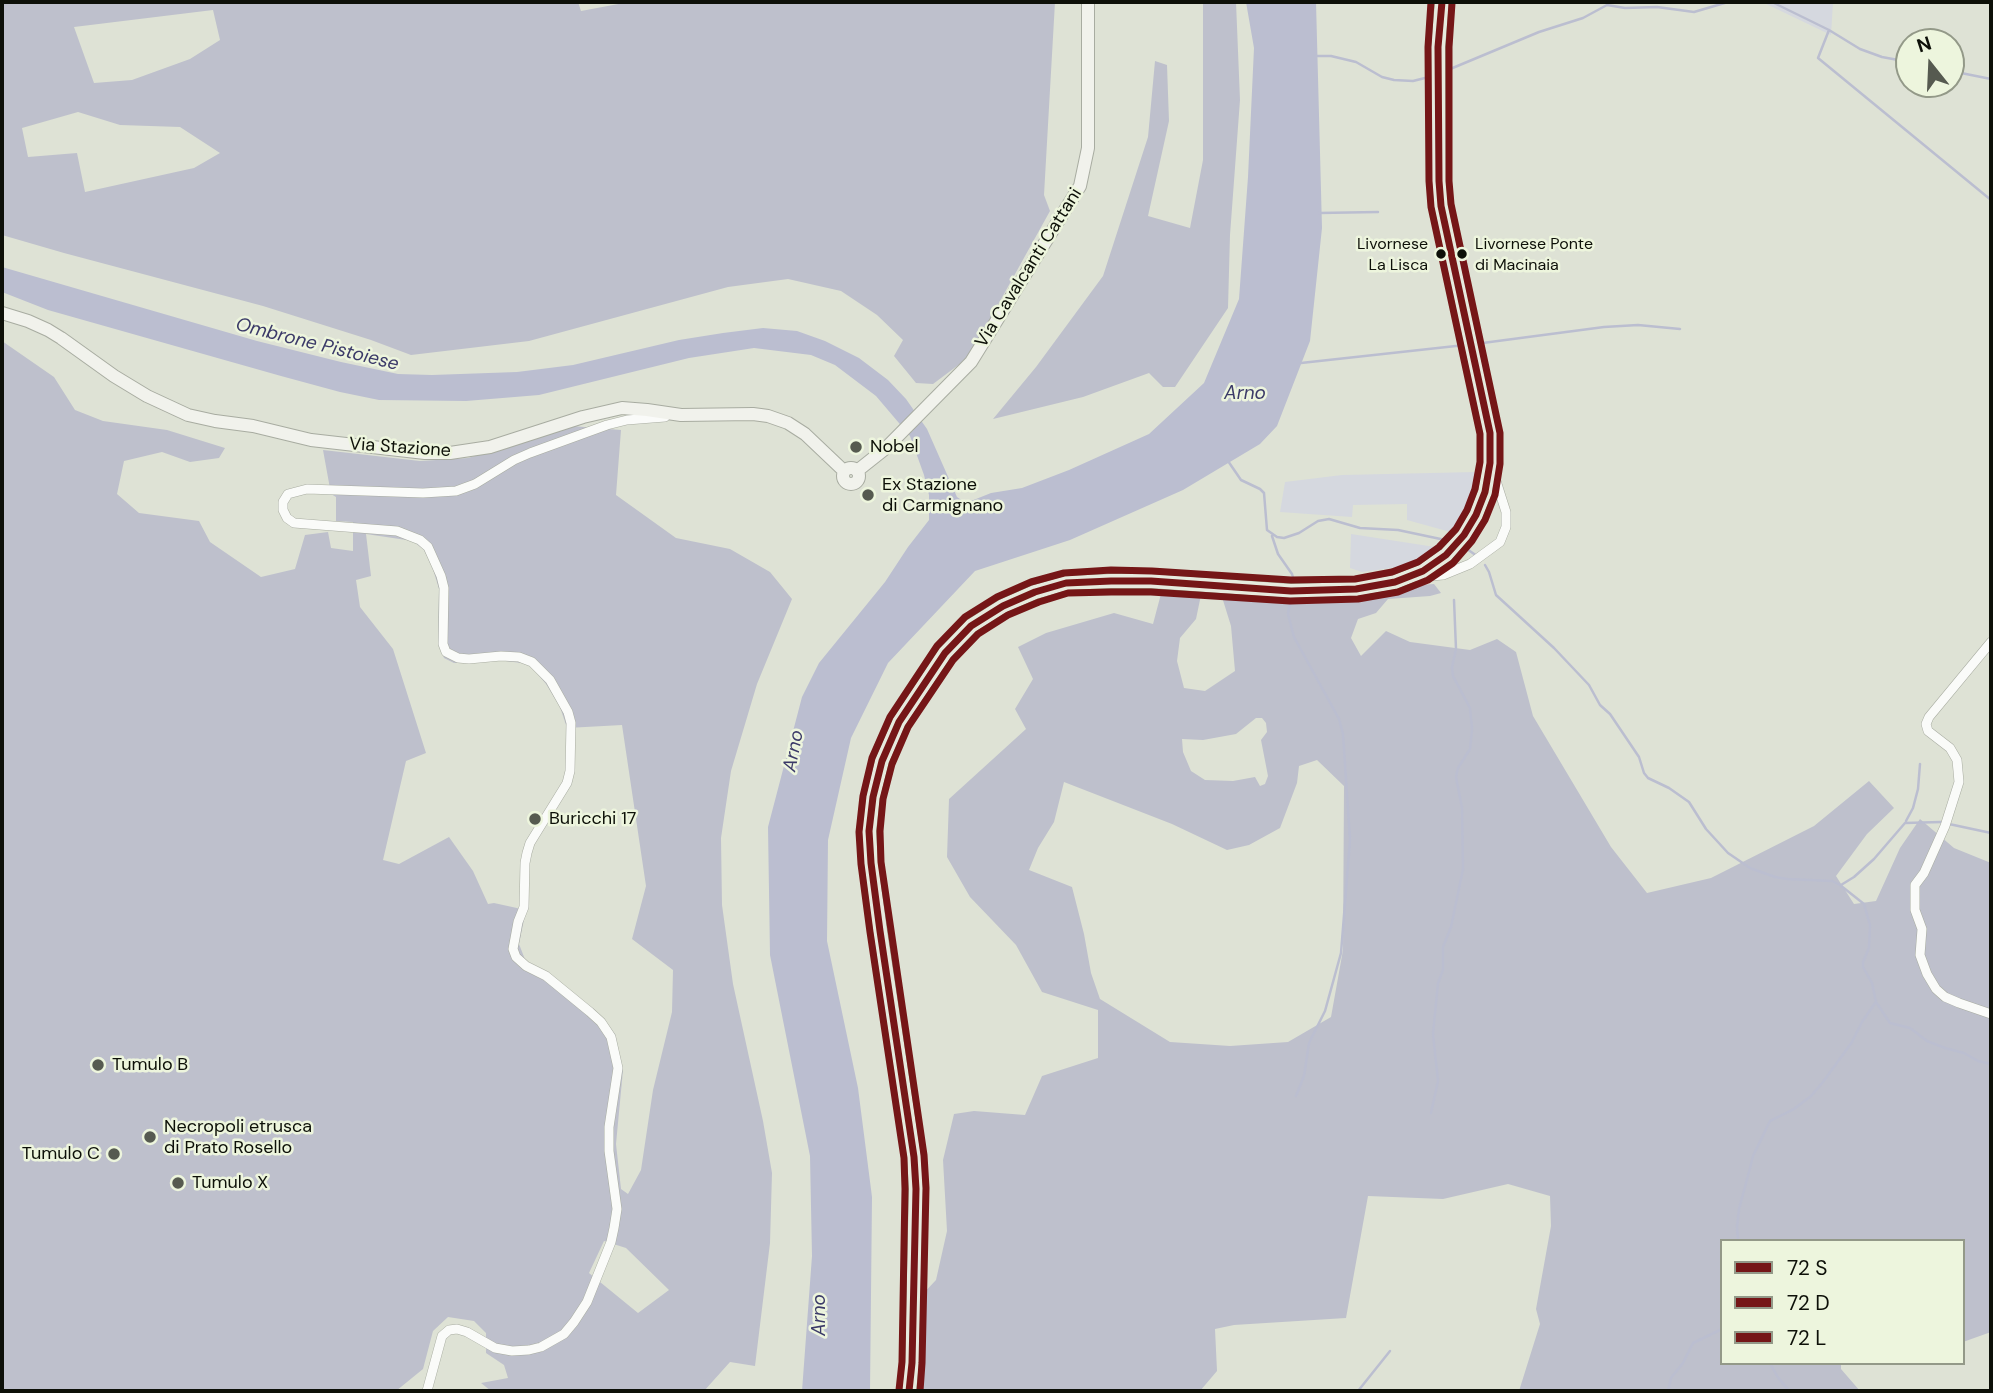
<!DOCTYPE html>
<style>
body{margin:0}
#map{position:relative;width:1993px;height:1393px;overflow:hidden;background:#dee2d5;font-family:"DM Sans",sans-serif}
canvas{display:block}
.frame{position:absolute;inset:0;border:4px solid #0d1008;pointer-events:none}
.legend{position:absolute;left:1720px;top:1239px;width:245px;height:126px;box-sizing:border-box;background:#edf5dd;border:2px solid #939988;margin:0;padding:9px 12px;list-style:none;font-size:21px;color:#0d1008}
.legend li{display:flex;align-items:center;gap:14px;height:35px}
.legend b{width:35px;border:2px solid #939988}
.north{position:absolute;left:1895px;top:28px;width:70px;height:70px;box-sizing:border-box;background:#edf5dd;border:2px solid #939988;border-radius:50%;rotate:342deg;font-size:19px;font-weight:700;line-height:28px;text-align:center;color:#0d1008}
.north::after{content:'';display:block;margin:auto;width:24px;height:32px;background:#565a50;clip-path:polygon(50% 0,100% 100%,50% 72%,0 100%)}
</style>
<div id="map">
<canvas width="1993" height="1393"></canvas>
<div class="frame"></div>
<ul class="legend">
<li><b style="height:9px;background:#751617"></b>72 S</li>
<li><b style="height:9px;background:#751617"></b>72 D</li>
<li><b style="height:9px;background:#751617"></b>72 L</li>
</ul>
<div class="north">N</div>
</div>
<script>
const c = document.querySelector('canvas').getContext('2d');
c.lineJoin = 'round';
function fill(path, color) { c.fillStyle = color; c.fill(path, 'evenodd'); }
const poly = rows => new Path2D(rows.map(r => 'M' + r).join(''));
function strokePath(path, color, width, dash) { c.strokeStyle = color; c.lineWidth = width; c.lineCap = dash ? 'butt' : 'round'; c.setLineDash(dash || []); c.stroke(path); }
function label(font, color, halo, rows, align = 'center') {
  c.font = font + ' "DM Sans",sans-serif'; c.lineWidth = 5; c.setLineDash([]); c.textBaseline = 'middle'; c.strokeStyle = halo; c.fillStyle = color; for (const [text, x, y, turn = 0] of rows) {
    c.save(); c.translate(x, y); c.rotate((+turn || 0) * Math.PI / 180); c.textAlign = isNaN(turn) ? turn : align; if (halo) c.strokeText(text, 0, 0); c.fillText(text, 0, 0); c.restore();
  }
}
const green = poly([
 [1762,2,1833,2,1831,35],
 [1476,472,1477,488,1471,506,1454,533,1407,520,1407,504,1353,505,1352,517,1280,512,1285,482,1342,475],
 [1351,534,1435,547,1427,556,1406,566,1362,572,1350,568]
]);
const forest = poly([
 [2,2,578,2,581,11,629,2,1055,2,1044,195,1050,211,969,357,933,384,916,383,894,356,903,340,877,315,841,291,788,279,728,287,529,341,411,355,371,340,263,306,64,253,2,235],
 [213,10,220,40,190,59,132,80,94,83,74,27],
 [78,112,120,125,180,127,220,153,194,168,85,192,77,153,28,157,22,128],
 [1203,2,1236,2,1240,100,1230,235,1228,308,1175,387,1163,387,1149,373,1083,397,993,419,1036,367,1103,276,1148,137,1155,61,1167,65,1169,121,1148,216,1190,228,1203,160],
 [2,341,54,377,75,410,103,421,167,430,225,448,219,458,190,462,162,452,124,461,117,494,139,513,199,521,210,542,261,577,295,569,305,535,328,532,331,548,353,551,353,522,336,521,336,497,331,494,323,450,420,461,468,458,572,426,621,430,616,495,676,538,730,549,770,572,792,599,757,684,731,771,721,838,722,905,733,984,763,1121,772,1173,770,1243,755,1366,730,1362,704,1391,491,1391,481,1383,508,1378,504,1365,486,1353,486,1333,474,1321,448,1317,433,1331,423,1369,396,1391,2,1391],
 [366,534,413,541,424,550,432,566,439,589,438,642,444,658,454,663,498,660,529,664,546,684,560,707,567,728,622,725,646,886,632,939,673,970,672,1012,653,1090,641,1170,628,1194,621,1189,616,1144,623,1070,615,1034,594,1009,526,962,519,944,526,910,494,903,488,904,473,871,449,837,399,864,383,860,406,761,426,753,393,649,360,607,356,580,371,576],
 [604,1241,626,1248,669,1290,638,1313,589,1273],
 [1434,584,1441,593,1430,596,1388,599,1376,613,1358,619,1351,638,1361,656,1386,631,1410,642,1470,650,1497,639,1516,652,1533,716,1611,847,1647,893,1711,878,1814,826,1869,781,1894,808,1867,834,1836,876,1854,904,1876,901,1900,848,1920,819,1954,848,1991,863,1991,1332,1963,1342,1963,1241,1722,1241,1722,1363,1841,1363,1841,1369,1860,1391,1519,1391,1540,1324,1536,1309,1551,1226,1550,1196,1508,1184,1443,1199,1368,1196,1346,1318,1234,1325,1215,1329,1217,1371,1200,1391,914,1391,920,1297,936,1280,947,1231,943,1160,954,1114,974,1111,1025,1115,1042,1076,1098,1058,1098,1010,1042,992,1016,945,970,897,947,857,949,799,1026,729,1015,709,1033,679,1018,647,1046,633,1114,613,1153,624,1162,590,1201,595,1196,619,1180,638,1177,661,1184,688,1205,691,1235,671,1231,626,1222,597,1337,600,1405,586],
 [1256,718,1262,718,1266,723,1267,732,1261,740,1268,776,1265,784,1260,786,1255,777,1233,781,1205,780,1191,771,1183,752,1182,739,1203,740,1236,734],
 [1317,760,1344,786,1343,950,1331,1017,1288,1042,1230,1046,1170,1042,1100,999,1091,973,1084,934,1072,887,1029,870,1038,848,1054,822,1064,782,1172,824,1227,850,1249,845,1280,828,1297,783,1299,766]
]);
const water = poly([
 [1246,2,1316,2,1322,228,1310,341,1277,426,1260,444,1183,490,1070,540,975,571,888,663,851,738,828,840,827,941,858,1088,872,1197,870,1391,802,1391,812,1256,810,1156,770,955,768,827,802,697,819,663,885,582,908,547,929,520,929,495,924,475,910,436,876,396,835,365,811,355,754,348,689,358,539,395,466,401,379,400,340,392,281,376,48,310,2,292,2,267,257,341,341,362,398,374,432,375,517,372,573,365,679,340,723,333,763,328,797,331,825,341,859,358,888,380,906,399,927,429,957,497,966,503,991,493,1022,488,1069,470,1149,434,1204,383,1239,299,1248,177,1254,48]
]);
const stream = poly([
 [1772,2,1829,30,1860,49,1882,57,1909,62],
 [1829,30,1818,58,1991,200],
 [1316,56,1331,56,1356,62,1382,77,1394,80,1413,81,1433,76],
 [1951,71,1991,79],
 [1443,72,1539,32,1583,18,1607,5,1625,8,1657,7,1694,12,1728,2],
 [1319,213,1378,212],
 [1475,344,1604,327,1638,325,1680,329],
 [1301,363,1465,345],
 [1228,461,1241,480,1260,489,1264,493,1267,530,1277,537,1284,538,1299,533,1318,521,1329,519,1360,528,1398,530,1450,541],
 [1272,536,1278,554,1292,574,1294,581,1293,586],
 [1464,547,1477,556],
 [1485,565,1489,572,1496,595,1554,648,1589,685,1600,705,1610,714,1639,757,1644,773,1648,778,1669,788,1689,802,1706,829,1728,853,1750,868,1775,877,1787,879,1832,881,1840,885,1864,904,1870,925,1869,948,1863,962,1863,967,1872,983,1876,1002,1890,1023,1910,1028,1927,1041,1945,1048,1964,1053,1978,1061,1991,1064],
 [1291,598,1288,614,1294,637,1339,719,1343,734,1350,840,1341,953,1325,1011,1309,1043,1304,1076,1296,1096],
 [1906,821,1913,808,1918,789,1920,764],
 [1949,824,1991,833],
 [1841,885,1854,877,1874,859,1905,823,1941,822],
 [1431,1113,1438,1081,1433,1034,1438,983,1443,970,1443,947,1451,927,1463,869,1462,808,1456,777,1458,768,1470,749,1472,729,1470,708,1453,676,1452,667,1456,649,1454,600],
 [1738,1241,1737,1227,1739,1209,1749,1172,1753,1156,1770,1121,1794,1109,1811,1096,1823,1082,1852,1042,1862,1022,1875,1003],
 [1770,1363,1777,1376,1789,1391],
 [1358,1391,1390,1351],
 [1668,1391,1671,1378,1683,1363,1693,1343,1722,1329]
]);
const street = poly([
 [1419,577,1443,575,1470,564,1500,542,1506,527,1506,512,1491,465],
 [1991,642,1929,717,1926,724,1928,731,1950,748,1957,760,1959,782,1945,826,1924,873,1915,885,1915,910,1922,929,1920,955,1927,974,1936,989,1945,997,1959,1003,1991,1014],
 [427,1391,442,1336,449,1330,457,1329,467,1332,495,1348,512,1351,529,1350,541,1347,564,1334,574,1322,587,1302,611,1242,614,1228,617,1209,609,1151,609,1127,618,1068,611,1037,601,1022,590,1012,546,976,526,966,516,957,513,949,518,922,524,907,525,863,527,853,530,843,567,783,570,771,571,723,568,712,550,680,532,662,519,657,501,656,469,659,458,658,446,652,443,644,444,588,441,576,428,547,420,540,397,531,294,523,287,518,283,510,283,502,288,494,307,489,423,493,456,491,475,484,514,460,530,453,607,425,627,420,665,417]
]);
const secondary = poly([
 [2,313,28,321,48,330,61,338,114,376,147,396,188,415,215,421,253,426,311,440,425,453,450,453,490,447,583,417,622,408,647,410,681,415,753,414,768,416,788,423,805,434,844,471],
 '843 476a8 8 0 1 1 16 0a8 8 0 1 1-16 0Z',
 [857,471,886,448,971,362,1080,186,1088,148,1088,2]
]);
const primary = poly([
 [909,1391,912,1363,915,1229,916,1189,914,1157,880,931,871,863,869,831,873,797,882,761,899,722,945,653,971,626,1003,606,1035,592,1066,583,1111,581,1151,581,1291,591,1356,589,1395,582,1423,571,1446,555,1464,535,1476,515,1485,492,1490,463,1490,433,1441,206,1439,181,1438,47,1442,2]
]);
const bus1 = poly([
 [909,1391,912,1363,916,1189,914,1157,880,931,871,863,869,831,873,797,882,761,899,722,945,653,971,626,1003,606,1035,592,1066,583,1111,581,1151,581,1291,591,1356,589,1395,582,1423,571,1446,555,1464,535,1476,515,1485,492,1490,463,1490,433,1441,206,1439,181,1438,47,1442,2]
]);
const bus2 = poly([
 [920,1391,922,1363,926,1188,924,1155,881,862,880,831,883,799,892,764,908,727,953,660,978,634,1008,615,1039,602,1068,593,1111,592,1151,592,1290,601,1358,599,1398,592,1428,580,1453,563,1472,541,1485,520,1495,495,1500,464,1500,433,1451,204,1449,181,1449,47,1452,3]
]);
const bus3 = poly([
 [899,1390,902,1362,905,1189,904,1158,870,932,861,864,859,832,863,796,872,758,890,717,937,646,965,617,997,597,1031,582,1064,573,1111,570,1152,571,1291,580,1355,579,1392,572,1418,562,1439,547,1456,529,1467,510,1475,489,1480,462,1480,434,1431,207,1429,181,1428,47,1431,2]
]);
const markers = [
 [1441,254,6,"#0d1008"],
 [1462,254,6,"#0d1008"],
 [856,447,7,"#565a50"],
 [868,495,7,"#565a50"],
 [535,819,7,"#565a50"],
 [98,1065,7,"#565a50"],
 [150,1137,7,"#565a50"],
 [114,1154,7,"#565a50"],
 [178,1183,7,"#565a50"]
];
const busNames = [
 ["Livornese",1428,245],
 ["La Lisca",1428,266],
 ["Livornese Ponte",1475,245,"left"],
 ["di Macinaia",1475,266,"left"]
];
const streetNames = [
 ["Via Cavalcanti Cattani",1029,268,-58],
 ["Via Stazione",400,448,4]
];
const poiNames = [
 ["Nobel",870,447],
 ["Ex Stazione",882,485],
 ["di Carmignano",882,506],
 ["Buricchi 17",549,819],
 ["Tumulo B",112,1065],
 ["Necropoli etrusca",164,1127],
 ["di Prato Rosello",164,1148],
 ["Tumulo C",100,1154,"right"],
 ["Tumulo X",192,1183]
];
const waterNames = [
 ["Ombrone Pistoiese",317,345,14],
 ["Arno",1245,394],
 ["Arno",794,751,-79],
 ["Arno",820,1315,-90]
];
fill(green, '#d5d8df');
fill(forest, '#bec0cc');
fill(water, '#bbbed0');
strokePath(stream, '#bbbed0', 2.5);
strokePath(street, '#a8aca1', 10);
strokePath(secondary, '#a8aca1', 14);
strokePath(primary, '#a0a68f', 16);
strokePath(street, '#fafbf9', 9);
strokePath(secondary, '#f1f2ec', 12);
strokePath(primary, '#e6eade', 14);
strokePath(bus1, '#751617', 7);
strokePath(bus2, '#751617', 7);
strokePath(bus3, '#751617', 7);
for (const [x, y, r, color] of markers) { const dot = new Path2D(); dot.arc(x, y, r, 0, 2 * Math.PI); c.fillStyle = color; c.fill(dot); strokePath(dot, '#edf5dd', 2.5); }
label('16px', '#0d1008', '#edf5dd', busNames, 'right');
label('18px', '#0d1008', '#edf5dd', streetNames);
label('18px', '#0d1008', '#edf5dd', poiNames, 'left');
label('italic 19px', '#3b3a68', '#edf5dd', waterNames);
</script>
